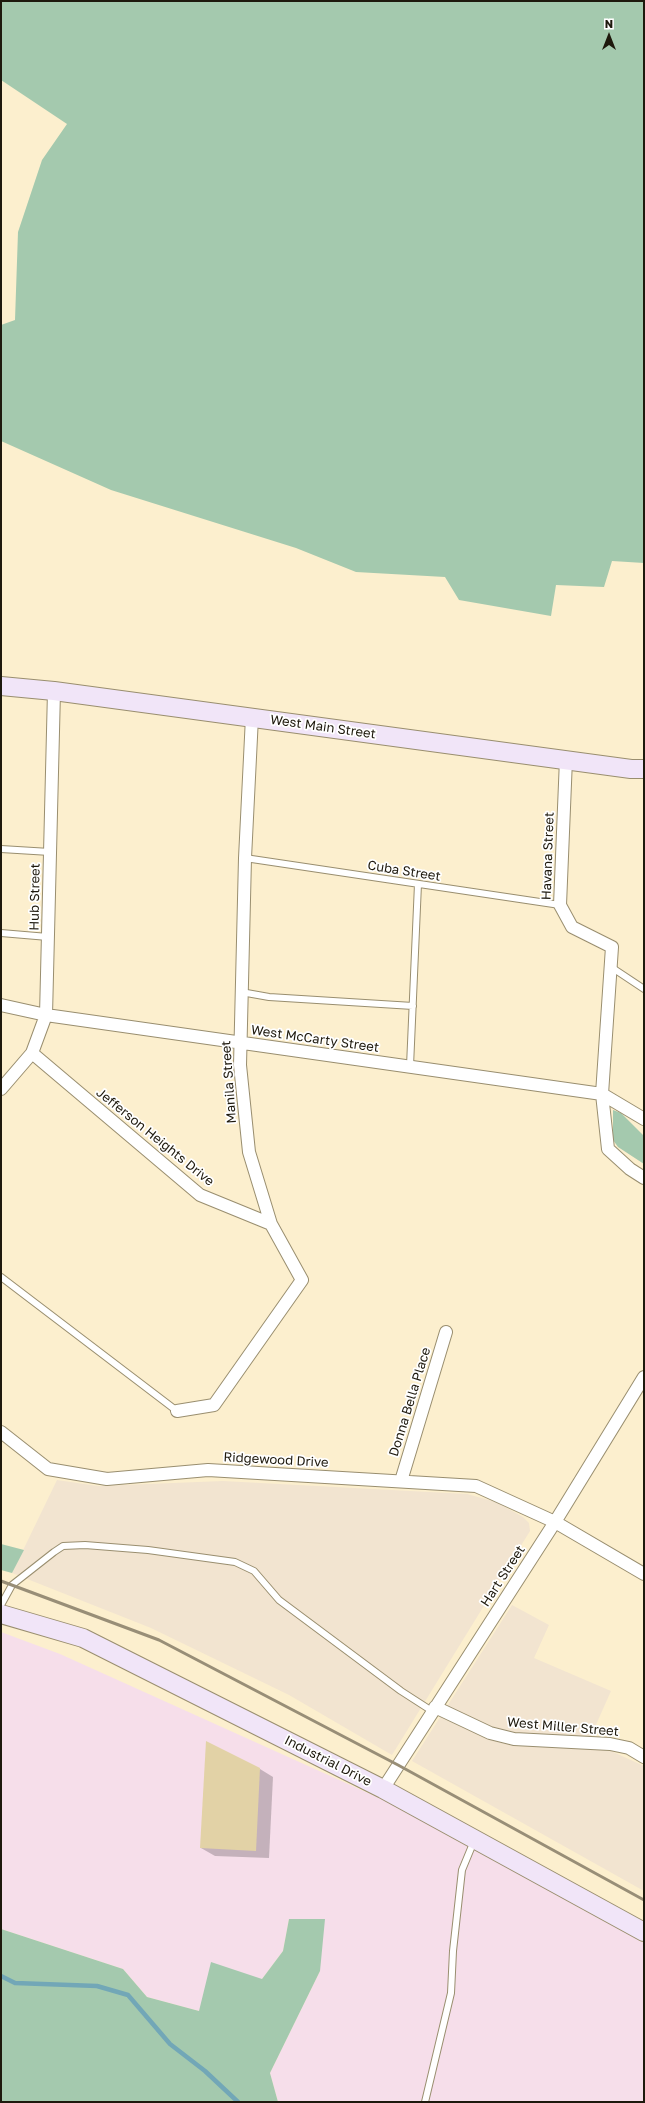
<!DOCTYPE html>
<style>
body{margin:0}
#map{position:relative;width:645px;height:2103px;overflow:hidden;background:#fcefce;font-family:"Golos Text",sans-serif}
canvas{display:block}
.frame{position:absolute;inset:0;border:2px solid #1e190d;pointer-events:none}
.north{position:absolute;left:589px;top:16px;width:40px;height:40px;-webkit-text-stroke:3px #fff;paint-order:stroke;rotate:0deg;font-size:11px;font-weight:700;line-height:16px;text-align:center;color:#1e190d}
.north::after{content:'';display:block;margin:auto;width:14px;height:18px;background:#1e190d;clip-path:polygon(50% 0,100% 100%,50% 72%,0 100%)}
</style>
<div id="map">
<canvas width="645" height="2103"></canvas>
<div class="frame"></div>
<div class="north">N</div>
</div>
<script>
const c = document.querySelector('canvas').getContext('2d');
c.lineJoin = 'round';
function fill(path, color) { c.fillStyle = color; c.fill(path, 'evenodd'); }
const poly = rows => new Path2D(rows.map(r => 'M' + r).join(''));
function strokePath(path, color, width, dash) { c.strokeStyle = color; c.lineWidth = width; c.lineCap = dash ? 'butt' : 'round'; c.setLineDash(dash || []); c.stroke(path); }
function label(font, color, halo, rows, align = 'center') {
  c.font = font + ' "Golos Text",sans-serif'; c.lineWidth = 3.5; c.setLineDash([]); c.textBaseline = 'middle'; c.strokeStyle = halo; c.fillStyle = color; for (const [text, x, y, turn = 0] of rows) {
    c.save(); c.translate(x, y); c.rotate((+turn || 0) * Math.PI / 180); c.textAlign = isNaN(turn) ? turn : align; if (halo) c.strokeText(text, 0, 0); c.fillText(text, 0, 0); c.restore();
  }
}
const commercial = poly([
 [57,1480,98,1486,223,1481,467,1494,496,1502,523,1517,529,1523,530,1531,392,1755,289,1695,151,1628,12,1573],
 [512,1605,549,1625,534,1658,611,1691,595,1727,591,1748,611,1751,644,1766,644,1891,412,1761]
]);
const industrial = poly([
 [1,1632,60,1654,388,1802,644,1943,644,2102,278,2102,270,2073,320,1971,289,1919,283,1951,262,1979,199,2011,147,1997,123,1969,1,1929]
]);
const green = poly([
 [1,1,644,1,644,563,612,561,604,587,556,585,551,616,459,600,445,577,356,572,296,548,111,490,1,441,1,325,15,320,18,232,42,160,67,124,1,80],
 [613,1110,621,1113,644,1136,644,1164,618,1147,613,1140],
 [1,1544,24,1550,12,1573,1,1570],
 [289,1919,325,1919,320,1971,270,2073,278,2102,1,2102,1,1929,123,1969,147,1997,199,2011,211,1962,262,1979,283,1951]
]);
const shadow = poly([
 [260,1769,273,1777,269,1858,215,1856,201,1848]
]);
const stream = poly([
 [1,1976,15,1983,97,1986,128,1995,170,2044,205,2071,238,2102]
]);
const building = poly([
 [206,1741,260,1768,256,1851,200,1848]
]);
const service = poly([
 [1,849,50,852],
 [245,858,560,905],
 [1,933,48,937],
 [611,967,644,989],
 [241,992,269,997,413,1006],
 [410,1066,418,884],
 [1,1277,177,1411],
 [1,1605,12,1585,54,1552,63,1546,85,1545,148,1550,235,1562,254,1571,279,1600,401,1691,432,1711],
 [425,2102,451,1993,453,1951,462,1870,474,1841]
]);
const minor = poly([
 [566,759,560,905,572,927,612,947,602,1094,608,1149,630,1169,644,1178],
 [1,1005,46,1015,602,1094,644,1119],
 [32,1053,200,1195,271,1224],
 [1,1089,32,1053,46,1015,54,691],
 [177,1411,214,1405,302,1280,271,1224,249,1152,240,1065,245,858,252,717],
 [1,1432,48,1469,107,1479,208,1470,476,1486,555,1522,644,1574],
 [401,1481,446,1332],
 [435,1707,490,1733,514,1739,610,1744,629,1748,644,1757],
 [383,1789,555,1522,644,1377]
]);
const secondary = poly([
 [1,686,54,691,631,769,644,769],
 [1,1614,83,1638,383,1789,644,1932]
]);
const rail = poly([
 [1,1581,159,1640,398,1765,644,1900]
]);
const streetNames = [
 ["West Main Street",323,727,8],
 ["Havana Street",548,856,-88],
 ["Cuba Street",404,871,9],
 ["Hub Street",35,897,-89],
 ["West McCarty Street",315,1039,8],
 ["Manila Street",229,1082,-94],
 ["Jefferson Heights Drive",155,1137,39],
 ["Donna Bella Place",410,1402,-73],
 ["Ridgewood Drive",276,1460,3],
 ["Hart Street",503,1576,-57],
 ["West Miller Street",563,1727,5],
 ["Industrial Drive",328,1761,27]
];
fill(commercial, '#f2e4d0');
fill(industrial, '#f6deea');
fill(green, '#a4c9ae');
fill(shadow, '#0003');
strokePath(stream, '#72a7b7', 4.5);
fill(building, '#e2d2a6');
strokePath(service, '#998e6f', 8);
strokePath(minor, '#998e6f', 14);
strokePath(secondary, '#998e6f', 20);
strokePath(service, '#fff', 6);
strokePath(minor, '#fff', 12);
strokePath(secondary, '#f1e5f8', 18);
strokePath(rail, '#988e77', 3);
label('13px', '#1e190d', '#fff', streetNames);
</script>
